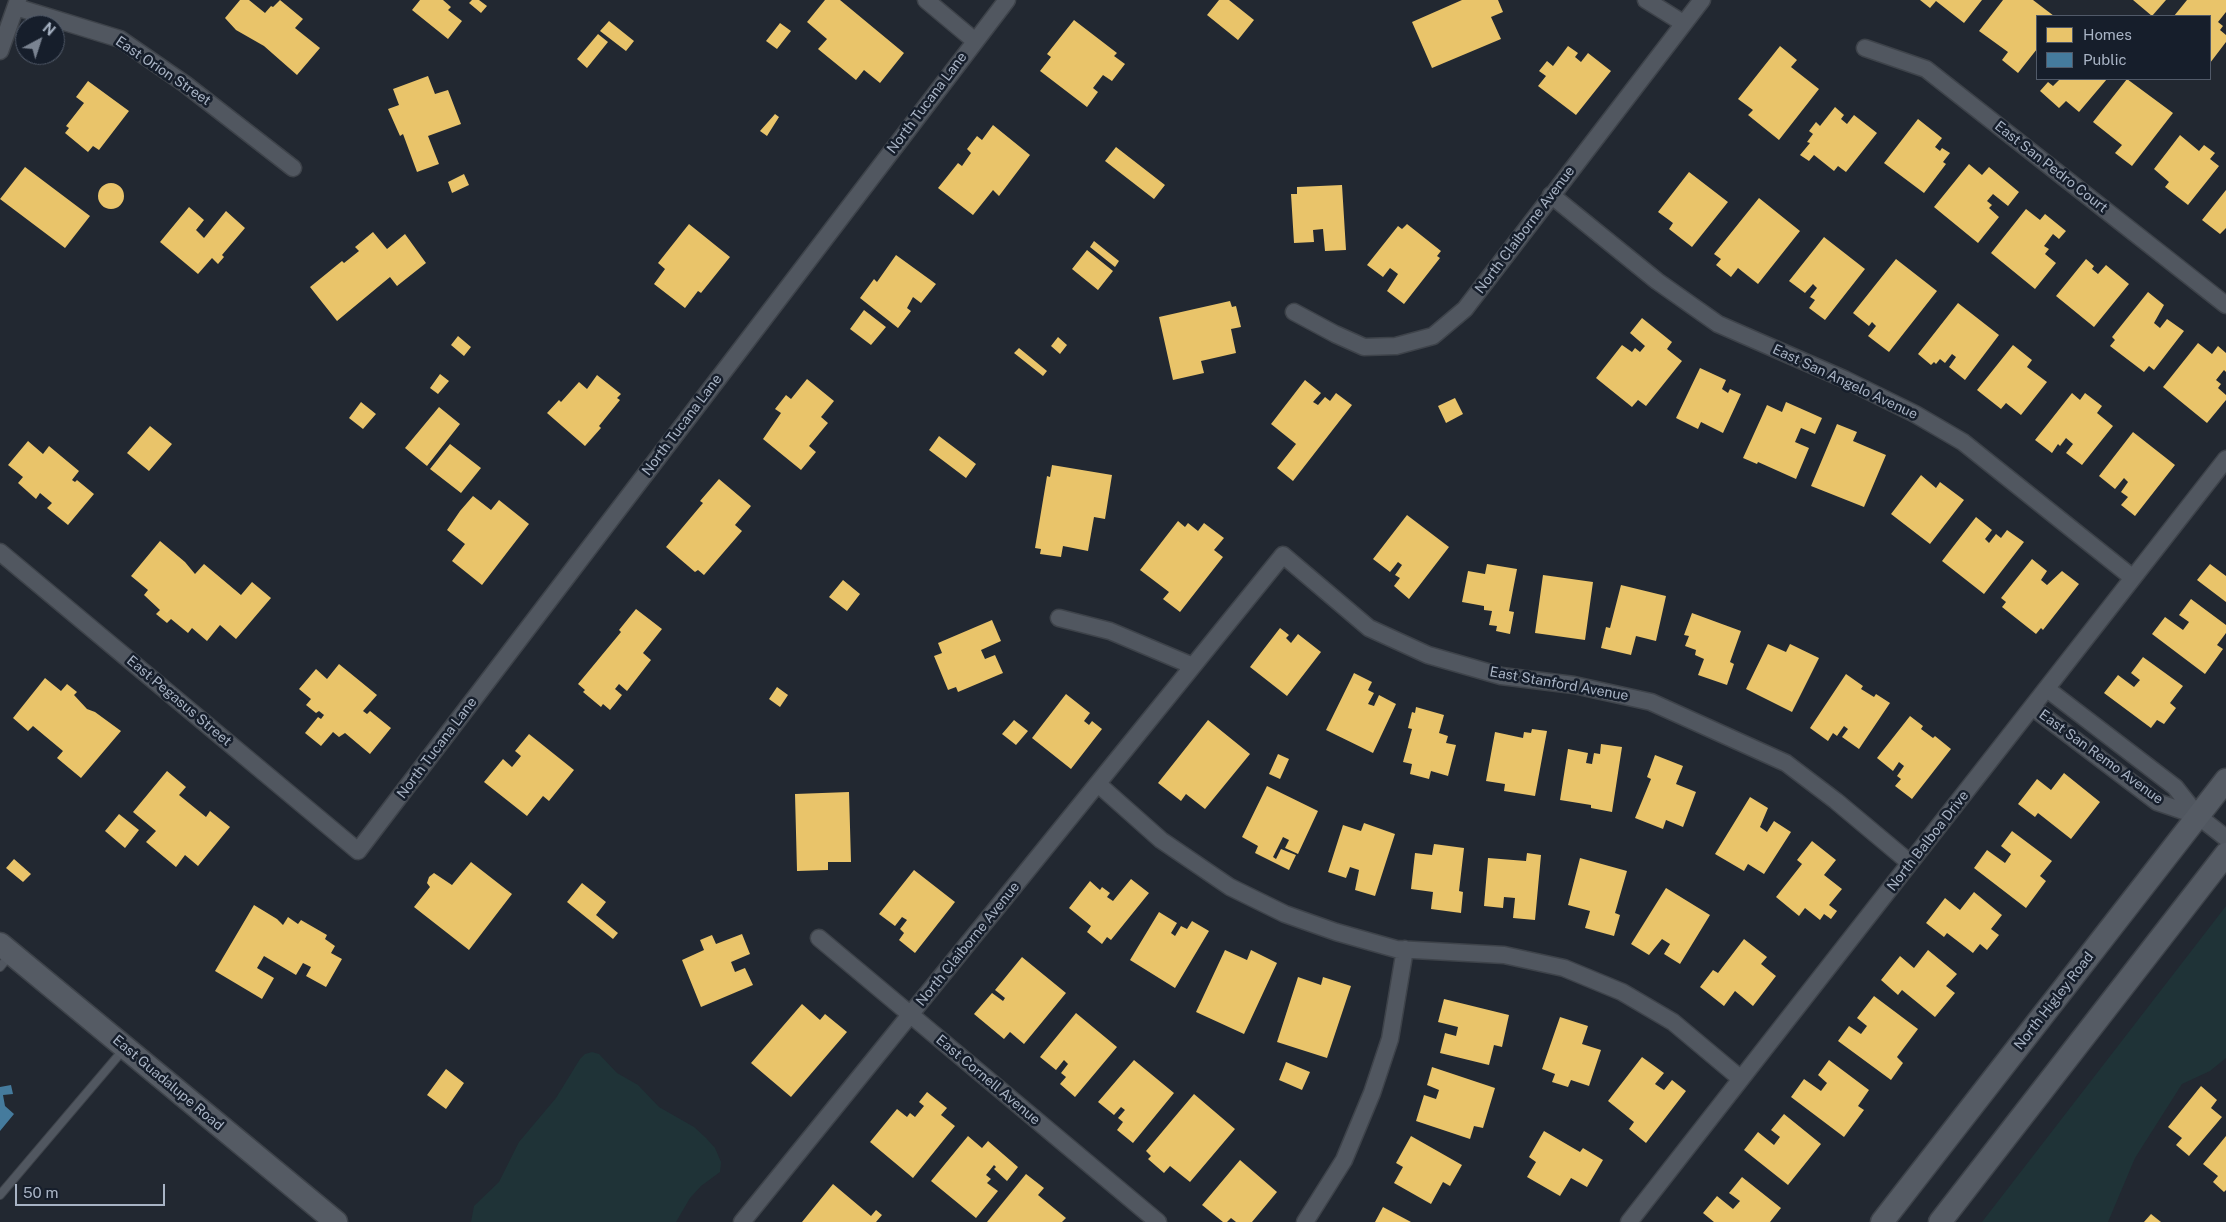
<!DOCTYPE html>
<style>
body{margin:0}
#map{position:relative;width:2226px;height:1222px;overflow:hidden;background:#222831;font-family:"Public Sans",sans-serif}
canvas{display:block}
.legend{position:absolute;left:2036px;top:15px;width:175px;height:65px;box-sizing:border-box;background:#161e2b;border:1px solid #515a69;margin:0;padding:6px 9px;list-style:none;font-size:15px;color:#a9b4c5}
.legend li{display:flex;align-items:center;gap:10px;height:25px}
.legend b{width:25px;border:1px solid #515a69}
.north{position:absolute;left:15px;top:15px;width:50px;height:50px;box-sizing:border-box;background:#161e2b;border:1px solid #515a69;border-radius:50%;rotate:40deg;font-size:14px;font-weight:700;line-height:20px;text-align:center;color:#a9b4c5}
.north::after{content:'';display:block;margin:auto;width:18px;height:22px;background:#7a8391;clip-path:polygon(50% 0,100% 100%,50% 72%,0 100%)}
.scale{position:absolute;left:15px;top:1184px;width:150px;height:22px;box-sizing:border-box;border:2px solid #a9b4c5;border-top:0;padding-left:6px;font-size:15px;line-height:18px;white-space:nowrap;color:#a9b4c5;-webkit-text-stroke:4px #161e2b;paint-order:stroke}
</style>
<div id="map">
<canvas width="2226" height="1222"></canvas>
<ul class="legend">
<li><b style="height:14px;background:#e9c46a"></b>Homes</li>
<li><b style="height:14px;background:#457b9d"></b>Public</li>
</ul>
<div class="north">N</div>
<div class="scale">50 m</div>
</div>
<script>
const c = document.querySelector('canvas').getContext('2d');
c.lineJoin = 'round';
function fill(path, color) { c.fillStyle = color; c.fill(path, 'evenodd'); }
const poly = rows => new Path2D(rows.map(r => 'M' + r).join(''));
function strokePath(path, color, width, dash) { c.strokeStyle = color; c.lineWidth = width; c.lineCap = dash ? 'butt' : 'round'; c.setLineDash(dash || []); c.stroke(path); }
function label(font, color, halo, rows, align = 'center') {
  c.font = font + ' "Public Sans",sans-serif'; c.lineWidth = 5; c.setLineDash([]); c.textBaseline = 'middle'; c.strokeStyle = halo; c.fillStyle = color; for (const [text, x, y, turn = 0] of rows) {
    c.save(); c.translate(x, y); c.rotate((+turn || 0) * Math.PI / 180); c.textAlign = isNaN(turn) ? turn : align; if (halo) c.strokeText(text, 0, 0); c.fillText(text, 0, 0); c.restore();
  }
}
const green = poly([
 [2226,906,2226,1058,2210,1071,2182,1084,2135,1158,2108,1222,1982,1222],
 [592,1052,599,1054,617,1073,638,1085,659,1107,694,1127,706,1138,715,1148,721,1162,720,1172,701,1186,690,1198,676,1222,471,1222,474,1206,499,1182,519,1142,556,1098,580,1059,585,1054]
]);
const homes = poly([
 [240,0,249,0,265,13,271,6,273,7,280,0,303,19,295,28,320,48,297,75,264,46,236,30,225,18],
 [420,0,443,0,451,7,448,10,462,21,448,39,412,10],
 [472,0,479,0,487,6,481,13,469,3],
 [825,0,840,0,904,53,880,83,864,70,856,80,818,49,827,39,807,22],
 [1219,0,1229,0,1254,20,1238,40,1207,15],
 [1462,0,1498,0,1503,12,1491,17,1501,39,1432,68,1412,22],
 [1920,0,1982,0,1964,23,1936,1,1930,8],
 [2003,0,2033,0,2054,16,2037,16,2037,49,2018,73,2002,60,2008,52,1979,31],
 [2133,0,2166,0,2152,16],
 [2187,0,2226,0,2226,12,2218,22,2223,26,2220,30,2226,35,2226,42,2210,63,2210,16,2174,16],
 [1074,20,1117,53,1114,56,1125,64,1112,81,1103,75,1093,88,1098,92,1087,107,1040,71,1051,57,1047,54],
 [609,21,634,41,626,51,600,31],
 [780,23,791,31,777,49,766,41],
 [598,34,608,42,587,68,577,59],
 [1568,46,1578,53,1575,57,1581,62,1588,53,1611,71,1576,115,1538,86,1546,76,1539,71,1547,61,1553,66],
 [1780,46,1797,60,1791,67,1819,89,1779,140,1748,115,1753,110,1738,99],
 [428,76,435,94,448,90,461,124,428,136,439,164,417,172,403,134,400,136,388,109,399,105,393,89],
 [2060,79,2107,79,2079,112,2066,101,2059,108,2040,91,2048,82,2053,86],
 [2127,79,2173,113,2132,166,2115,153,2122,145,2093,122],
 [88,81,129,111,99,150,93,146,88,152,65,133,69,128,66,126,84,103,76,97],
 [1835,107,1844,115,1841,119,1847,124,1854,115,1877,133,1846,172,1838,166,1834,171,1814,155,1809,161,1800,155,1810,143,1807,142,1813,134,1809,131,1816,122,1820,126],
 [775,114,779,117,767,136,760,131],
 [1918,119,1942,138,1935,147,1940,151,1942,148,1950,153,1943,162,1946,164,1924,193,1884,163],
 [993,125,1030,155,999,196,993,190,973,215,938,188,958,163,962,166,971,153,967,149,977,136,982,140],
 [2180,135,2199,151,2204,145,2215,153,2210,159,2219,166,2188,205,2165,187,2169,182,2154,169],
 [1116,147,1165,185,1154,199,1105,161],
 [1969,164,1982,175,1989,167,2019,192,2008,206,1993,194,1987,201,1992,205,1989,208,1999,217,1978,243,1934,207],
 [25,167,90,216,65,248,0,199],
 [1689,172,1728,202,1692,247,1669,229,1673,223,1658,212],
 [464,174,469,185,452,193,448,182],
 '98 196a13 13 0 1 1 26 0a13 13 0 1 1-26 0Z',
 [1342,185,1346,250,1325,251,1323,229,1313,230,1314,242,1294,243,1291,194,1297,194,1297,187],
 [2226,190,2226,228,2220,234,2202,220],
 [1759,198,1800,231,1758,284,1738,268,1731,277,1716,265,1721,259,1714,254],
 [189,207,204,220,196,230,204,238,226,211,245,228,222,255,224,257,218,264,212,258,198,274,160,242],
 [2026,209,2040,220,2045,214,2066,231,2059,239,2053,234,2044,246,2049,249,2045,254,2056,263,2035,289,1991,253],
 [689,224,730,257,701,293,698,291,685,308,654,284,665,269,658,263],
 [1407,224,1441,251,1437,256,1440,258,1404,304,1387,291,1398,274,1390,268,1383,277,1367,265,1398,226,1402,229],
 [373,232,387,249,405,234,426,263,397,286,390,277,337,321,310,287,342,261,344,263,359,251,355,247],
 [1824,237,1865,269,1825,320,1809,308,1815,300,1810,297,1817,288,1813,284,1805,293,1789,281],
 [1094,241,1119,261,1115,267,1090,247],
 [1087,250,1113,271,1098,290,1072,269],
 [896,255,936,284,921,303,913,297,907,308,911,311,898,328,860,298,874,279,877,282],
 [1896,259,1937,291,1889,352,1868,336,1876,326,1872,322,1869,326,1853,313],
 [2086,259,2094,266,2092,269,2098,274,2106,265,2129,284,2094,327,2056,296],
 [2148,292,2164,305,2154,323,2160,328,2167,319,2184,331,2154,370,2149,366,2144,372,2110,346,2115,340,2112,337],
 [1230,301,1232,307,1236,306,1241,327,1231,329,1236,353,1201,361,1204,373,1173,380,1159,317],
 [1958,303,1999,335,1965,380,1949,367,1956,357,1952,354,1945,363,1940,359,1936,364,1934,362,1931,365,1918,354],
 [864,310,886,327,871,345,850,329],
 [1642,318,1672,342,1667,349,1682,361,1646,406,1638,400,1632,407,1596,378,1622,345,1632,352,1635,348,1640,352,1645,346,1630,333],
 [458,336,471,347,464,356,451,345],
 [1058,337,1067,345,1060,354,1051,346],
 [2198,343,2212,354,2218,346,2226,353,2226,372,2224,370,2216,380,2221,384,2218,388,2226,395,2226,400,2207,423,2163,387],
 [2013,345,2032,360,2027,367,2047,382,2021,415,2006,403,2001,409,1977,390],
 [1019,348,1047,371,1043,376,1014,353],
 [1700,368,1726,380,1722,389,1728,393,1730,389,1741,394,1723,433,1701,422,1698,429,1676,418],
 [440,374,449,381,438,394,430,388],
 [597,375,621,394,617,398,620,400,599,426,601,428,585,446,547,413,559,400,561,402,579,382,587,389],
 [807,379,834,401,821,417,828,423,809,446,816,452,801,470,763,439,781,413,775,409,786,395,791,399],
 [1305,380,1321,393,1313,402,1318,405,1325,397,1330,401,1336,393,1352,405,1293,481,1277,468,1296,444,1271,424],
 [2072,393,2080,400,2085,393,2102,406,2097,413,2113,426,2082,465,2066,453,2073,444,2066,438,2060,446,2058,444,2052,453,2035,440],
 [1455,398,1463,414,1446,423,1438,406],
 [361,402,376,414,363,429,349,418],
 [1786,402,1822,418,1815,434,1801,428,1795,442,1809,448,1796,479,1758,462,1757,464,1743,458,1767,405,1782,412],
 [439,407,460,424,427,466,405,448],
 [1837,424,1857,432,1853,441,1886,455,1864,507,1811,486],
 [150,426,172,444,149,471,127,453],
 [2133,432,2175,465,2135,516,2121,505,2128,497,2121,492,2128,482,2124,478,2115,489,2099,476],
 [939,436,976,464,966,478,929,450],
 [28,441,43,454,49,446,79,471,72,480,75,482,77,480,94,494,68,525,47,508,52,503,40,493,36,499,18,483,23,477,8,465],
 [450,444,481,468,461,493,430,469],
 [1052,465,1112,475,1105,519,1094,517,1088,551,1063,546,1061,557,1040,554,1041,549,1035,548,1047,476,1050,477],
 [1921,475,1936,488,1940,482,1964,500,1930,544,1891,514],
 [719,479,751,506,735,525,742,531,704,575,698,570,695,572,666,547,703,503,700,501],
 [473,496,491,510,499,500,529,524,482,585,452,561,465,544,447,530,460,511],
 [1407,515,1449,547,1409,599,1394,586,1400,578,1395,575,1402,565,1398,562,1390,572,1373,559],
 [1976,517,1992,530,1985,539,1989,543,1996,534,2001,538,2007,530,2024,542,1984,594,1942,561],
 [1178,521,1185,527,1188,523,1198,531,1204,523,1224,538,1214,550,1223,557,1180,612,1163,599,1169,592,1140,570],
 [160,541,185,562,195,574,204,564,241,595,252,582,271,598,236,639,220,625,207,641,192,628,188,633,171,619,167,623,156,614,160,610,144,595,148,590,131,576],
 [2032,559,2047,571,2041,580,2047,585,2062,571,2079,584,2043,630,2041,628,2036,634,2002,607,2006,602,2001,598],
 [1487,564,1517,569,1509,611,1514,612,1510,634,1496,631,1497,626,1489,625,1492,611,1484,610,1484,606,1462,602,1468,571,1485,574],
 [2210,564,2226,576,2226,602,2197,580],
 [1543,575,1593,582,1585,640,1535,633],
 [843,580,860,594,847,611,829,597],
 [1621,585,1666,596,1656,641,1636,636,1631,655,1601,648,1606,627,1610,628],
 [2191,599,2226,625,2226,633,2217,645,2223,649,2205,674,2152,634,2165,617,2183,630,2189,622,2179,615],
 [636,609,662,629,643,653,651,660,627,691,619,684,615,689,622,695,610,710,603,704,601,707,583,692,585,690,578,684,621,632,619,630],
 [1692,613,1741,631,1730,662,1734,664,1727,685,1698,675,1704,659,1695,655,1696,650,1685,646,1689,636,1684,635],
 [992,620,1001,641,981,650,985,659,995,655,1003,673,958,692,956,687,948,690,934,656,942,653,938,643],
 [1280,628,1289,635,1286,638,1291,643,1298,634,1321,652,1287,696,1250,667],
 [1768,644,1786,652,1790,644,1819,658,1792,712,1746,689],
 [2143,657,2183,686,2170,703,2176,708,2164,724,2157,720,2151,728,2104,693,2118,675,2134,687,2140,680,2131,673],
 [339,664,377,695,363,711,367,714,370,711,391,728,370,754,345,733,339,737,333,732,321,746,305,733,318,717,321,719,324,715,319,711,316,713,306,705,311,699,299,689,316,669,327,679],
 [1354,673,1372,682,1368,690,1374,693,1368,704,1374,706,1379,695,1396,704,1373,753,1326,730],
 [1846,674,1863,686,1861,689,1874,697,1876,694,1890,703,1859,749,1842,737,1848,729,1844,726,1837,736,1833,733,1828,741,1810,728],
 [45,678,61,691,67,684,77,692,74,695,87,709,95,712,121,731,81,778,57,758,63,751,33,726,28,731,13,718],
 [777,687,788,695,780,707,769,699],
 [1066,694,1090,713,1084,721,1089,725,1092,721,1102,729,1071,769,1032,738],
 [1416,707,1444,715,1439,733,1448,736,1446,743,1456,745,1448,776,1431,771,1429,779,1410,774,1412,764,1403,762,1412,729,1408,728,1412,712,1415,713],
 [1910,716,1923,726,1921,729,1933,738,1935,736,1951,749,1912,799,1895,786,1901,779,1897,776,1904,766,1899,762,1893,771,1877,758],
 [1014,720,1028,731,1016,745,1002,734],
 [1208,720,1250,754,1205,809,1186,794,1181,801,1158,783],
 [1532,729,1547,731,1535,796,1504,791,1505,784,1486,781,1495,732,1523,738,1524,732,1531,733],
 [529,734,574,770,549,801,543,796,527,816,484,782,503,759,512,767,521,756,515,751],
 [1601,744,1622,747,1612,812,1591,808,1591,805,1560,800,1568,749,1588,753,1586,763,1592,764,1594,753,1600,754],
 [1278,754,1289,759,1280,779,1269,774],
 [1655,755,1683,766,1676,784,1696,792,1683,827,1666,820,1663,829,1635,818,1651,779,1647,777],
 [167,771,186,787,179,795,206,817,210,811,230,827,198,866,185,855,176,867,146,842,156,831,133,812],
 [2064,773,2100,802,2071,839,2038,813,2035,817,2018,804,2037,779,2051,790],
 [1267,786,1318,811,1298,854,1285,848,1289,840,1283,837,1273,857,1276,859,1281,849,1296,855,1289,870,1255,853,1258,846,1242,837],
 [849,792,851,862,828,862,828,870,797,871,795,794],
 [1750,797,1768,808,1760,827,1767,832,1774,821,1791,832,1764,874,1748,864,1744,871,1715,854],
 [119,814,139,830,125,848,105,831],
 [1364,823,1395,834,1375,896,1355,890,1359,870,1350,867,1346,878,1328,872,1343,825,1361,831],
 [2012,831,2052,861,2040,876,2046,881,2026,908,1974,868,1987,850,2005,863,2011,854,2001,846],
 [1812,841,1836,860,1824,875,1842,889,1829,905,1837,911,1831,919,1824,914,1820,920,1805,908,1799,916,1776,897,1802,864,1797,860],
 [1434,844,1464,848,1459,891,1463,892,1461,913,1431,909,1433,892,1411,889,1415,853,1432,855],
 [1527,853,1541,855,1535,920,1513,918,1515,898,1504,897,1503,908,1484,906,1488,858,1526,861],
 [1580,858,1627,871,1615,913,1620,915,1614,936,1585,928,1590,911,1568,905],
 [14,859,31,874,23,882,6,868],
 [471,862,512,894,469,950,414,907,430,887,427,883,429,877,434,873,452,885],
 [914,870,955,902,915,953,899,940,904,933,900,929,907,920,902,917,895,926,879,914],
 [1131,879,1149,893,1111,940,1107,937,1102,944,1087,932,1091,926,1069,908,1090,881,1100,890,1102,887,1110,893,1107,897,1113,901],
 [582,883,606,902,596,915,618,933,613,939,567,902],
 [1666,888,1710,915,1680,964,1664,954,1670,944,1662,939,1649,955,1631,944],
 [1974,892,2002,915,1991,929,1999,935,1987,950,1980,944,1973,953,1947,933,1944,937,1926,923,1945,898,1960,910],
 [254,905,277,919,283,925,288,917,298,924,301,920,327,935,325,939,335,946,331,953,342,959,326,987,306,976,311,967,303,963,296,975,264,956,257,968,274,978,262,999,215,971],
 [1159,912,1177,923,1171,933,1175,936,1181,926,1187,929,1192,921,1209,931,1175,988,1130,960],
 [742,934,750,954,731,962,735,972,745,968,753,985,701,1007,682,960,704,950,700,940,712,935,716,944],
 [1744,939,1767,957,1761,964,1776,976,1753,1006,1735,991,1724,1006,1700,987,1713,970,1718,973],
 [1225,950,1247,960,1251,950,1277,963,1244,1034,1196,1012],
 [1928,950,1957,974,1946,986,1955,993,1935,1017,1902,990,1898,995,1881,980,1900,956,1914,968],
 [1022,957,1066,993,1024,1044,1010,1032,1004,1039,974,1014,992,993,1003,1001,1005,998,995,990],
 [1298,977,1321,985,1323,977,1351,986,1327,1058,1277,1042],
 [1874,996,1918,1029,1897,1057,1903,1063,1891,1080,1838,1041,1849,1026,1861,1034,1867,1026,1857,1018],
 [1444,999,1509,1015,1502,1047,1494,1045,1489,1065,1440,1053,1445,1033,1456,1036,1458,1027,1438,1022],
 [802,1004,820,1020,825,1014,847,1032,791,1097,751,1063],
 [1076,1013,1117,1047,1075,1097,1060,1084,1066,1077,1061,1073,1068,1064,1064,1060,1056,1070,1040,1057],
 [1560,1017,1588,1026,1582,1044,1601,1050,1589,1086,1571,1080,1568,1087,1552,1082,1555,1074,1542,1069],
 [1642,1057,1664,1073,1655,1084,1664,1090,1672,1080,1686,1091,1646,1143,1629,1129,1634,1122,1608,1101],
 [1134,1060,1174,1093,1133,1143,1117,1130,1123,1122,1118,1118,1125,1110,1121,1107,1114,1115,1098,1102],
 [1829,1060,1869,1090,1858,1106,1864,1110,1844,1137,1791,1097,1804,1079,1821,1091,1827,1083,1818,1075],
 [1286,1062,1310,1072,1302,1090,1279,1080],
 [1432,1067,1495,1088,1483,1128,1474,1126,1470,1139,1416,1121,1424,1095,1436,1099,1439,1090,1427,1085],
 [446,1069,464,1083,446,1109,427,1095],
 [2201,1086,2217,1100,2211,1108,2222,1117,2189,1156,2176,1145,2182,1138,2168,1127],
 [927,1092,947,1108,941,1115,955,1126,913,1178,870,1142,897,1109,907,1117,910,1113,915,1117,924,1106,919,1102],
 [1194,1094,1235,1129,1190,1182,1170,1166,1164,1173,1148,1159,1151,1156,1146,1151],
 [1784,1114,1821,1144,1788,1185,1744,1150,1758,1132,1774,1145,1780,1137,1771,1130],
 [1544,1131,1580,1152,1583,1148,1603,1160,1587,1187,1571,1178,1560,1196,1527,1177,1536,1162,1529,1157],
 [968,1136,982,1148,988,1141,1018,1167,1007,1181,994,1169,996,1167,994,1165,986,1175,991,1179,987,1183,998,1191,976,1218,931,1181],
 [1411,1136,1462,1165,1450,1186,1443,1182,1431,1204,1394,1183,1403,1167,1396,1163],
 [2226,1136,2226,1190,2224,1192,2213,1182,2218,1176,2203,1164],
 [1240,1160,1277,1192,1252,1222,1236,1222,1231,1218,1227,1222,1223,1222,1202,1205],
 [1026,1174,1044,1188,1038,1195,1066,1218,1062,1222,987,1222],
 [1742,1177,1781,1208,1770,1222,1714,1222,1703,1213,1717,1196,1733,1209,1740,1201,1729,1193],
 [833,1184,871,1216,876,1210,882,1215,876,1222,802,1222],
 [1383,1207,1411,1222,1375,1222],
 [2151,1214,2161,1222,2144,1222]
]);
const public = poly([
 [11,1085,13,1094,3,1095,5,1106,14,1114,0,1131,0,1087]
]);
const service = poly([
 [0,967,10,955],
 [0,1195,124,1049]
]);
const minor = poly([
 [926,0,975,41],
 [1646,0,1683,23],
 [16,7,120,39,185,84,293,168],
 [1865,48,1926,69,2226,305],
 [0,51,18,0],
 [1551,195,1657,281,1718,324,1844,379,1915,414,1963,442,2133,578],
 [1294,312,1335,334,1364,347,1396,346,1433,336,1465,309,1702,0],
 [0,552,358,851,1007,0],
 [1059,618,1110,631,1193,666],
 [2047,689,2175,787,2198,816,2226,838],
 [2032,707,2157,802,2198,816],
 [1098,784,1161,840,1230,887,1285,914,1336,932,1396,949,1504,955,1564,968,1622,992,1673,1022,1741,1079],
 [819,938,1158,1222],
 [742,1222,1283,555,1369,628,1428,655,1501,676,1574,685,1651,702,1786,763,1836,801,1910,863],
 [1305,1222,1344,1160,1372,1093,1390,1039,1405,949],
 [1629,1222,2226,459]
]);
const secondary = poly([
 [0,944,336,1222],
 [1882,1222,2226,780],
 [1940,1222,2226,854]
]);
const streetNames = [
 ["East Orion Street",163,71,34],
 ["North Tucana Lane",927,103,-53],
 ["East San Pedro Court",2051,167,38],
 ["North Claiborne Avenue",1525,230,-53],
 ["East San Angelo Avenue",1845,382,25],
 ["North Tucana Lane",682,425,-53],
 ["East Stanford Avenue",1559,684,10],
 ["East Pegasus Street",179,701,40],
 ["North Tucana Lane",437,748,-53],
 ["East San Remo Avenue",2101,757,36],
 ["North Balboa Drive",1928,841,-52],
 ["North Claiborne Avenue",968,944,-51],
 ["North Higley Road",2054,1001,-52],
 ["East Cornell Avenue",988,1080,40],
 ["East Guadalupe Road",168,1083,40]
];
fill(green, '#1f3337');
fill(homes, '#e9c46a');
fill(public, '#457b9d');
strokePath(service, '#3e434a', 10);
strokePath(minor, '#3e434a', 19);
strokePath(secondary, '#3e434a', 25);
strokePath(service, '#515760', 8);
strokePath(minor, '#515760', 16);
strokePath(secondary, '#555b64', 22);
label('14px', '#a9b4c5', '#161e2b', streetNames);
</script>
